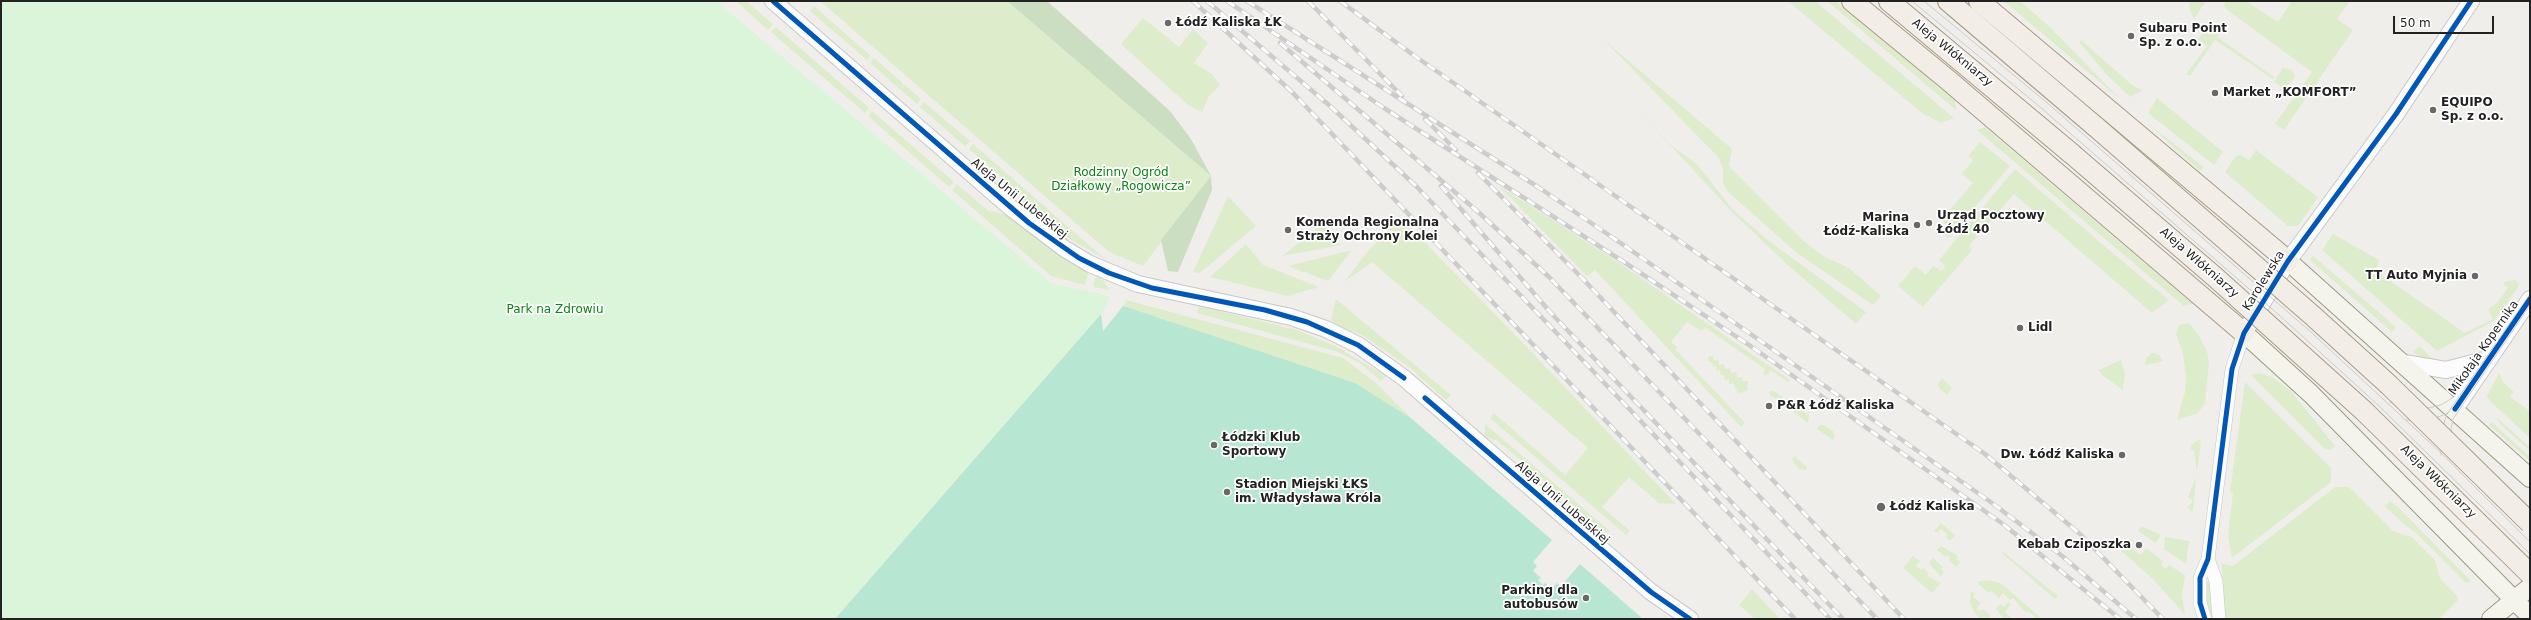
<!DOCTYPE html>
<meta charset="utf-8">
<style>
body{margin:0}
#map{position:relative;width:2531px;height:620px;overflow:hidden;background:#f0eeeb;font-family:"DejaVu Sans",sans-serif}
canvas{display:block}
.frame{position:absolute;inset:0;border:2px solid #222;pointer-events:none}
.scale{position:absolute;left:2393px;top:16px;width:101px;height:18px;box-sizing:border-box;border:2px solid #222;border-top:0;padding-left:5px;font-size:12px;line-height:14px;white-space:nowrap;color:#222;-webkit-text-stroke:3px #fff;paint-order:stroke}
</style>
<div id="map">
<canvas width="2531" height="620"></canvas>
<div class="frame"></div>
<div class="scale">50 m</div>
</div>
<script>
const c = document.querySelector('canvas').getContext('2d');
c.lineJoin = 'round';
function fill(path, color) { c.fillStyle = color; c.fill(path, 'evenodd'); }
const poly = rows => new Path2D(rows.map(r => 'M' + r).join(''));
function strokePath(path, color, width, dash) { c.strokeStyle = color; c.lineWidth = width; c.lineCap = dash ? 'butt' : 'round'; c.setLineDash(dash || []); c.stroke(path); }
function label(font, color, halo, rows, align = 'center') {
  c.font = font + ' "DejaVu Sans",sans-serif'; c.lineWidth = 3.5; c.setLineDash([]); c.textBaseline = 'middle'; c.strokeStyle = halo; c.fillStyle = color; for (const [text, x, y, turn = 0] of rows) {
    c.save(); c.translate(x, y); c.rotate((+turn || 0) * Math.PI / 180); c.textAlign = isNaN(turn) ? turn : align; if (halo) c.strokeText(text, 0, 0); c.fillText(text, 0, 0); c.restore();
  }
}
const grass = poly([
 [736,1,746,1,773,24,768,30],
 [820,1,1007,1,1211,176,1143,266,1109,252],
 [1788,1,1815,1,1954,118,1941,123,1922,113],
 [1827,1,1836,1,1955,100,1956,110],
 [2004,1,2020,1,2052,29,2121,100],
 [2190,1,2206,1,2194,19,2189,7],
 [2225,1,2246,1,2278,22,2292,1,2350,1,2337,19,2353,30,2284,130,2275,124,2312,72,2230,12,2224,6],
 [814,6,871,56,867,60,810,11],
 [1143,18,1179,47,1193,29,1208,43,1194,63,1212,74,1220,85,1209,96,1202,112,1188,105,1121,44],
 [2209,26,2221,33,2217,37,2274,77,2273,79,2215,40,2190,76,2186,74,2207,46,2198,39],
 [776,27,869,108,865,113,771,32],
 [1604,40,1732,149,1729,166,1805,242,1825,257,1849,268,1881,296,1873,305,1797,253,1728,192,1723,183,1723,168,1718,157],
 [2081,40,2132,85,2142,90,2130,97,2107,75,2079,42],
 [874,58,921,99,917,104,870,63],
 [2283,68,2292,70,2295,77,2285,89,2274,82],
 [2157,98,2223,152,2214,165,2148,113],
 [924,102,970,141,965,146,920,107],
 [1635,107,1673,147,1697,164,1733,210,1769,241,1866,312,1856,324,1790,267,1734,214],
 [872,111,954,182,949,187,868,116],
 [2147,123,2204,167,2200,171],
 [1985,127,2141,260,2193,304,2184,306,1977,130],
 [1980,142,2010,166,1949,238,1942,233,1948,226,1941,220,1973,183,1962,174,1973,160,1968,156],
 [973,144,1105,259,1073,241,1037,215,1018,199,1022,195,969,149],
 [2256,150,2318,197,2298,226,2288,226,2225,172,2236,156,2240,155,2249,160],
 [2015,169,2108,249,2169,300,2152,313,2014,194,1969,246,1972,250,1923,307,1898,286,1915,266,1926,275,1933,266,1941,271,1944,269,1945,266,1939,260],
 [957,184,987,210,1011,216,1051,249,1086,270,1088,274,1085,285,1051,276,952,190],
 [1499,186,1607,255,1790,380,1788,382,1771,370,1766,376,1763,373,1765,369,1706,328,1701,331,1687,322,1683,327,1681,325,1682,328,1671,342,1677,347,1676,350,1745,423,1741,427,1595,270,1587,276],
 [1228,196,1256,226,1200,273,1193,272],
 [1401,218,1522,342,1676,504,1659,503,1629,477,1602,507,1630,531,1626,535,1490,418,1494,413,1565,475,1588,448,1372,262,1344,282,1368,251],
 [1323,224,1341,245,1282,256],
 [2333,234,2379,260,2376,271,2465,333,2493,319,2488,309,2497,303,2508,288,2503,284,2506,281,2515,280,2520,284,2494,321,2437,351,2322,250],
 [1246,244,1263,265,1319,287,1287,296,1210,277],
 [1352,250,1328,281,1288,266],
 [2313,256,2396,327,2392,332,2310,260],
 [1096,276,1103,280,1109,290,1093,287],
 [1336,299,1451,395,1446,400,1408,366,1364,336,1337,325,1331,319],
 [1126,300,1343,358,1377,384,1412,419,1412,423,1213,337,1160,318,1123,309],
 [1199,306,1297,330,1335,346,1386,376,1381,381,1360,363,1338,352,1197,313],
 [2189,323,2198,334,2207,351,2209,363,2205,403,2198,413,2177,420,2185,392,2186,376,2183,353,2176,334,2179,325],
 [2419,346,2439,364,2423,359,2413,352],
 [2152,353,2159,355,2163,361,2145,365,2146,358],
 [1713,356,1714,361,1718,360,1719,365,1724,364,1725,369,1730,368,1731,373,1736,372,1737,377,1742,377,1743,381,1748,381,1747,391,1738,393,1733,383,1729,384,1729,379,1725,380,1724,375,1721,375,1720,370,1717,371,1716,366,1713,366,1712,362,1709,362,1708,357],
 [2121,360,2125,374,2123,390,2102,375,2099,370],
 [2259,373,2272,377,2291,391,2335,446,2330,450,2325,449,2251,375],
 [2499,373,2504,383,2514,392,2510,397,2530,411,2530,438,2489,400,2487,396],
 [1941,379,1943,379,1952,388,1947,395,1939,388,1938,384],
 [2245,382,2331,468,2331,482,2232,558,2228,534,2233,493,2230,492],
 [1770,391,1774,391,1783,397,1784,404,1769,394],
 [1798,408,1809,415,1808,423,1793,411],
 [2496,417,2530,447,2530,451,2501,425],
 [2492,422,2530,457,2530,461,2489,425],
 [1485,424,1611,532,1604,532,1498,441,1485,437],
 [1820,425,1824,425,1833,431,1835,437,1833,440,1817,429],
 [2198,440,2201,441,2197,473,2194,450,2190,451,2192,444],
 [1794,456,1807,467,1807,470,1799,469,1792,460],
 [2196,477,2193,511,2190,511,2190,509,2187,508,2193,501,2188,497],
 [2335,487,2349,487,2393,531,2412,537,2435,560,2440,578,2457,596,2458,600,2439,619,2223,619,2222,564,2233,566],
 [2390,501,2399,508,2471,581,2466,583,2416,533,2404,524,2385,506],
 [1941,523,1955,535,1950,541,1946,537,1948,535,1941,529,1937,533,1934,531],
 [2141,526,2161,535,2156,543,2138,531],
 [2165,537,2189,541,2186,564,2164,549],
 [2124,538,2133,540,2128,546,2141,555,2146,548,2163,561,2161,565,2166,569,2169,565,2185,575,2182,595,2185,615,2154,580,2117,547],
 [1941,546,1958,556,1956,559,1960,562,1956,567,1949,560,1950,558,1947,555,1945,557,1937,550],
 [2002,551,2058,596,2055,599,2003,554],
 [1913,556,1920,561,1916,566,1921,570,1923,568,1929,573,1927,576,1941,583,1932,593,1903,568],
 [1933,558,1943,567,1941,569,1944,572,1941,577,1929,563],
 [1981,581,1994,581,2002,584,2042,619,2038,619,2028,611,2026,613,2013,598,2010,600,2003,593,1999,598,1991,591,1989,593,1977,583],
 [2207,581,2210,583,2213,619,2207,606],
 [1752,589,1780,619,1755,619,1739,605],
 [1971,591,1975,594,1973,597,1981,603,1977,608,1980,611,1983,609,1990,615,1990,619,1980,619,1974,612,1970,602],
 [2008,602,2011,604,2005,612,2013,619,2004,619,1996,609,2000,604,2004,607]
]);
const forest = poly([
 [1007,1,1047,1,1170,111,1191,139,1211,176,1212,190,1178,272,1168,271,1161,240,1211,176]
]);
const park = poly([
 [1,1,716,1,1051,283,1109,296,1106,308,835,619,1,619]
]);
const pitch = poly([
 [1123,306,1355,383,1412,419,1552,540,1533,562,1537,566,1533,571,1541,578,1538,580,1543,585,1545,583,1551,589,1557,583,1561,586,1580,564,1643,619,835,619,1101,314,1103,331]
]);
const minor = poly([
 [2208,559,2216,581,2219,619],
 [2205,619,2200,603,2200,578,2208,559,2232,369,2244,333]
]);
const tertiary = poly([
 [773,1,1011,208,1065,249,1090,264,1138,284,1291,317,1326,329,1358,345,1404,378,1651,592,1690,619],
 [2244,333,2288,261,2396,114,2471,1],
 [2404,363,2446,370,2488,359],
 [2455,409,2530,299]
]);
const secondary = poly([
 [2288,261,2530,478],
 [2244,333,2311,394,2530,616],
 [2491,619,2530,587]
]);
const primary = poly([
 [1852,1,1948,80,2244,333],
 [1889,1,2072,154],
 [1948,1,2096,127],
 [1979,1,2288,261]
]);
const tram = poly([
 [1912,1,2040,107,2279,315,2378,405,2530,554],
 [1924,1,2045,101,2312,333,2441,453,2530,542],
 [2390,402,2403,407,2424,409,2441,405,2457,395],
 [2406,420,2431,420,2448,413],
 [2441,455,2440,435,2447,414,2530,294],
 [2457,466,2449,440,2453,419,2530,305]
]);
const rail = poly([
 [1193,1,1292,92,1795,619],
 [1207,1,1330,106,1416,186,1830,619],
 [1227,1,1384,108,1627,264,1749,345,2003,524,2120,619],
 [1247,1,1541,189,1625,246,1992,503,2061,555,2136,619],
 [1308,1,1402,96],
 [1340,1,1412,54,1985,454,2080,534,2163,619],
 [1280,43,1476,210,1549,277,1877,619],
 [1425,119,1456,150],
 [1478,173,1583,279,1904,619],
 [1441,186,1551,313,1843,619]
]);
const primaryBridge = poly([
 [2096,127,2313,316,2389,385,2530,523],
 [2072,154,2215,277,2364,411,2530,574]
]);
const cycleway = poly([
 [773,1,1029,223,1079,258,1109,273,1152,288,1265,310,1307,322,1358,345,1404,378],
 [1425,398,1651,592,1690,619],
 [2455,409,2530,299],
 [2205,619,2200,603,2200,578,2208,559,2232,369,2244,333,2288,261,2396,114,2471,1]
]);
const markers = [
 [1168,23,4,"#6a6968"],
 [2131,36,4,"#6a6968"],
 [2215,93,4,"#6a6968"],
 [2433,110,4,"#6a6968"],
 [1929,223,4,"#6a6968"],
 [1917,225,4,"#6a6968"],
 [1288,230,4,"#6a6968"],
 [2475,276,4,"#6a6968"],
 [2020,328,4,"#6a6968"],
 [1769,406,4,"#6a6968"],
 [1214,445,4,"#6a6968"],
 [2122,455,4,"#6a6968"],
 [1227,492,4,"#6a6968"],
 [1881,507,5,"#6a6968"],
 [2139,545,4,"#6a6968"],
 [1586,598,4,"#6a6968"]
];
const poiNames = [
 ["Łódź Kaliska ŁK",1176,23],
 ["Subaru Point",2139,29],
 ["Sp. z o.o.",2139,43],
 ["Market „KOMFORT”",2223,93],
 ["EQUIPO",2441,103],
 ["Sp. z o.o.",2441,117],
 ["Urząd Pocztowy",1937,216],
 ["Łódź 40",1937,230],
 ["Marina",1909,218,"right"],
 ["Łódź-Kaliska",1909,232,"right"],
 ["Komenda Regionalna",1296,223],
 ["Straży Ochrony Kolei",1296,237],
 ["TT Auto Myjnia",2467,276,"right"],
 ["Lidl",2028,328],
 ["P&R Łódź Kaliska",1777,406],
 ["Łódzki Klub",1222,438],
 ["Sportowy",1222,452],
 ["Dw. Łódź Kaliska",2114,455,"right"],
 ["Stadion Miejski ŁKS",1235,485],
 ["im. Władysława Króla",1235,499],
 ["Łódź Kaliska",1890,507],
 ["Kebab Cziposzka",2131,545,"right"],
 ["Parking dla",1578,591,"right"],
 ["autobusów",1578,605,"right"]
];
const streetNames = [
 ["Aleja Włókniarzy",1952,53,39],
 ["Aleja Unii Lubelskiej",1019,199,39],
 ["Aleja Włókniarzy",2199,263,41],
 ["Karolewska",2264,281,-58],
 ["Mikołaja Kopernika",2484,348,-55],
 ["Aleja Włókniarzy",2438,482,44],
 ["Aleja Unii Lubelskiej",1562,503,41]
];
const parkNames = [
 ["Rodzinny Ogród",1121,173],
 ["Działkowy „Rogowicza”",1121,187],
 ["Park na Zdrowiu",555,310]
];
fill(grass, '#ddeccb');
fill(forest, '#cbdec1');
fill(park, '#daf5da');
fill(pitch, '#b7e6d2');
strokePath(minor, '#c9c8c7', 14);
strokePath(tertiary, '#c9c8c7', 18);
strokePath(secondary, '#999a82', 20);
strokePath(primary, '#a79c86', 22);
strokePath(minor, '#fdfcfc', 13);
strokePath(tertiary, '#fdfcfc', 16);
strokePath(secondary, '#f4f4ed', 18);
strokePath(primary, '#f3ede7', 20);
strokePath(tram, '#ccc', 1);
strokePath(rail, '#ccc', 4.5);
strokePath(rail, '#fff', 3, [9]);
strokePath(primaryBridge, '#a79c86', 22, []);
strokePath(primaryBridge, '#f3ede7', 20);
strokePath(cycleway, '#0057b8', 5);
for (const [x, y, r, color] of markers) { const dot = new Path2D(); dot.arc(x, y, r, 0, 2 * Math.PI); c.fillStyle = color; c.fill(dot); strokePath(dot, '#fff', 1.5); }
label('bold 12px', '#222', '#fff', poiNames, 'left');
label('12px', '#222', '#fff', streetNames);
label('12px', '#0c8416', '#fff', parkNames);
</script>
